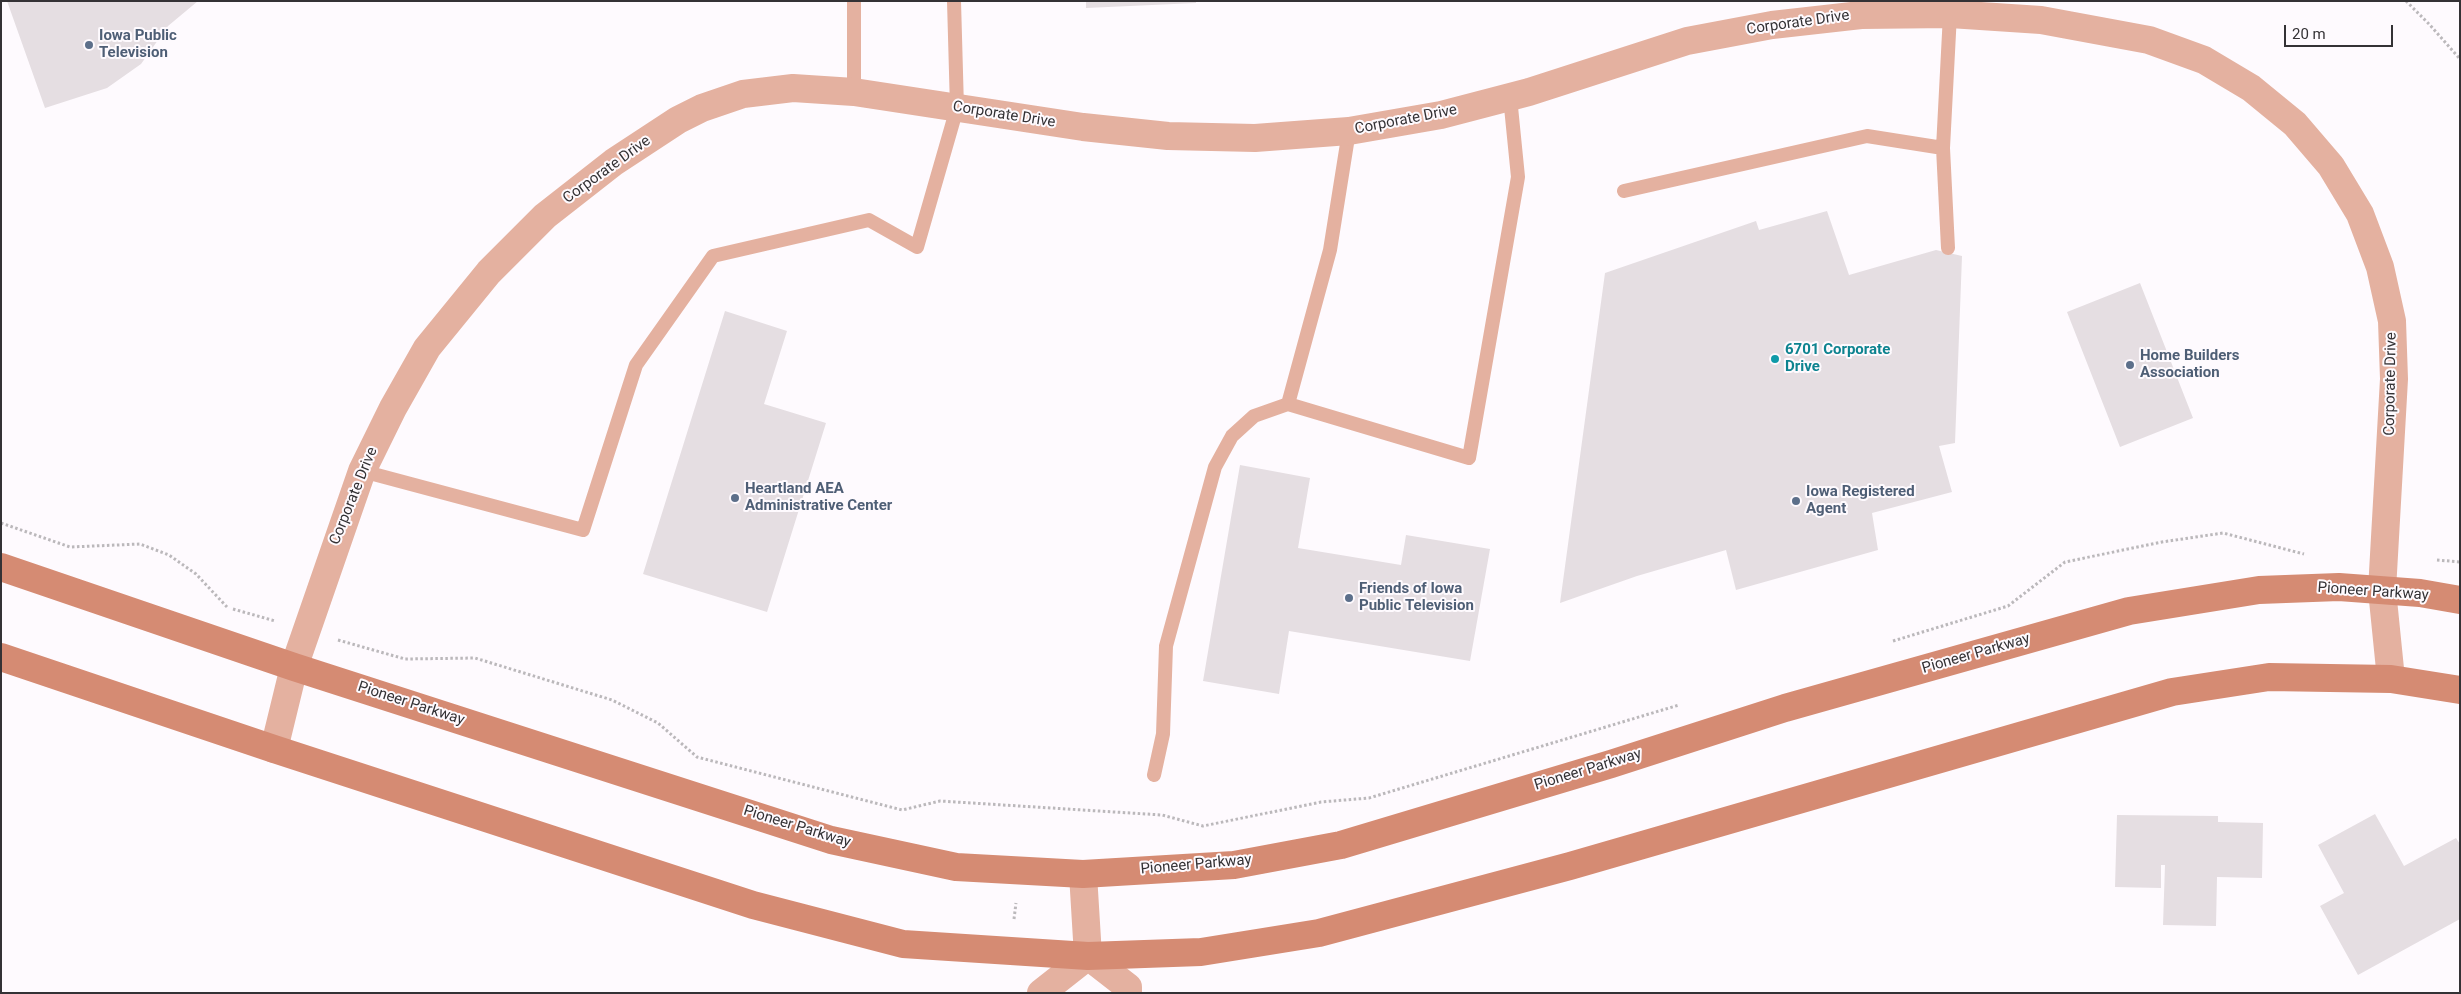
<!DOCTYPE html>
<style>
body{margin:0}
#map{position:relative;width:2461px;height:994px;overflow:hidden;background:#fefafe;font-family:Roboto,sans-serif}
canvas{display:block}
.frame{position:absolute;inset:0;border:2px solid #343235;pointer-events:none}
.scale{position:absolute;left:2284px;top:25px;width:109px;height:22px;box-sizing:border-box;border:2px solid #343235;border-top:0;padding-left:6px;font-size:15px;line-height:18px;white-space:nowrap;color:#343235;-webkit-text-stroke:4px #fefafe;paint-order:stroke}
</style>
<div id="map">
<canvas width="2461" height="994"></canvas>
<div class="frame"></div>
<div class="scale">20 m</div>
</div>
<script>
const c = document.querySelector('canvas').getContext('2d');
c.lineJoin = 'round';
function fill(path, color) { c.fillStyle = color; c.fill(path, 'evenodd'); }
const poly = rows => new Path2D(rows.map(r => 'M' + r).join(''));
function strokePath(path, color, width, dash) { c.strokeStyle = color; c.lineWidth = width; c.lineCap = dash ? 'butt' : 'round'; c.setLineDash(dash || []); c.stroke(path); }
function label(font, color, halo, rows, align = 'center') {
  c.font = font + ' Roboto,sans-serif'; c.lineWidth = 4; c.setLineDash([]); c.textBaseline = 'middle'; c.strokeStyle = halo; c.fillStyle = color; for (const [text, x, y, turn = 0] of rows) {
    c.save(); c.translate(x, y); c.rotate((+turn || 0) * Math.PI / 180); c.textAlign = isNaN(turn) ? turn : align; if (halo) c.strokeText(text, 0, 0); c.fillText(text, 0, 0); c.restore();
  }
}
const building = poly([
 [7,1,198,1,168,26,141,64,107,88,45,108],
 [1086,1,1196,1,1196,3,1086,8],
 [1827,211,1849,275,1936,250,1962,256,1955,443,1939,446,1952,492,1872,513,1878,550,1736,590,1726,550,1637,576,1560,603,1605,273,1756,221,1759,230],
 [2140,283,2193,418,2120,447,2067,312],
 [725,311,787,331,764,404,826,423,767,612,643,574],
 [1240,465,1310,478,1298,548,1401,565,1406,535,1490,549,1470,661,1289,631,1279,694,1203,681],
 [2375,814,2404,866,2456,838,2460,844,2460,919,2358,975,2320,906,2344,893,2318,845],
 [2117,815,2218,816,2218,822,2263,823,2262,878,2217,877,2216,926,2163,925,2165,865,2161,865,2161,888,2115,887]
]);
const path = poly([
 [2406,1,2429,24,2460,59],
 [1,523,70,547,140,544,169,555,196,574,227,607],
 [2437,560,2460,562],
 [233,609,275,621],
 [338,640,405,659,475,658,612,700,658,723,697,757,902,810,940,801,1162,815,1203,826,1321,802,1369,798,1679,705],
 [1893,641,2008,606,2065,562,2162,542,2223,533,2304,554],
 [1014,919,1016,903]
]);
const lane = poly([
 [854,1,854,92],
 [1349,131,1330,250,1288,404,1469,458,1518,177,1510,97],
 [1624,191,1867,136,1943,148],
 [1948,248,1943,148,1950,14],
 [362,471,583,530,636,365,713,256,869,220,917,247,957,108,954,1],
 [1154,775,1163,734,1166,646,1215,467,1232,436,1254,416,1288,404]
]);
const street = poly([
 [274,749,294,667,362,471,393,408,427,348,489,272,545,216,614,162,678,120,702,108,743,94,793,88,854,92,1083,127,1168,136,1255,138,1349,131,1441,115,1529,92,1687,41,1772,25,1861,15,1950,14,2041,20,2149,40,2204,60,2251,88,2295,124,2331,166,2360,214,2380,267,2392,321,2394,379,2382,590,2391,679],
 [1083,874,1088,956],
 [1041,993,1088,956,1128,987,1128,993]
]);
const secondary = poly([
 [1,567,294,667,831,840,956,867,1083,874,1234,865,1341,845,1611,764,1785,708,2129,611,2259,590,2339,587,2420,593,2460,600],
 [1,657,274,749,753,905,903,944,1088,956,1201,952,1319,933,1570,866,2172,692,2269,677,2391,679,2460,690]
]);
const markers = [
 [89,45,5,"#5c6f8a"],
 [1775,359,5,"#0f9aa8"],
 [2130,365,5,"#5c6f8a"],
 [735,498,5,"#5c6f8a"],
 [1796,501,5,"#5c6f8a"],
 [1349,598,5,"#5c6f8a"]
];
const streetNames = [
 ["Corporate Drive",1798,23,-8],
 ["Corporate Drive",1004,115,9],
 ["Corporate Drive",1406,120,-11],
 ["Corporate Drive",607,170,-36],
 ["Corporate Drive",2391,384,-89],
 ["Corporate Drive",354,496,-68],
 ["Pioneer Parkway",2373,592,4],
 ["Pioneer Parkway",1976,654,-16],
 ["Pioneer Parkway",411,704,18],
 ["Pioneer Parkway",1588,770,-17],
 ["Pioneer Parkway",797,827,17],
 ["Pioneer Parkway",1196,865,-5]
];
const serviceNames = [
 ["Iowa Public",99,36],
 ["Television",99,53],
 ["Home Builders",2140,356],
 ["Association",2140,373],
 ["Heartland AEA",745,489],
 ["Administrative Center",745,506],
 ["Iowa Registered",1806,492],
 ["Agent",1806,509],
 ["Friends of Iowa",1359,589],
 ["Public Television",1359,606]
];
const cultureNames = [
 ["6701 Corporate",1785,350],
 ["Drive",1785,367]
];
fill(building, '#e5dee2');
strokePath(path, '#bbb8bb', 3, [2.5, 2.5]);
strokePath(lane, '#e4b1a0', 14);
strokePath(street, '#e4b1a0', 28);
strokePath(secondary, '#d58b73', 28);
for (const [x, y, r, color] of markers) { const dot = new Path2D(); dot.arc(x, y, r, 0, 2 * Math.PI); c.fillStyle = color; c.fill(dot); strokePath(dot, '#fefafe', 2); }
label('15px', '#343235', '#fefafe', streetNames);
label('bold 15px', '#4e5e75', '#fefafe', serviceNames, 'left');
label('bold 15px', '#0d838f', '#fefafe', cultureNames, 'left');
</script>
